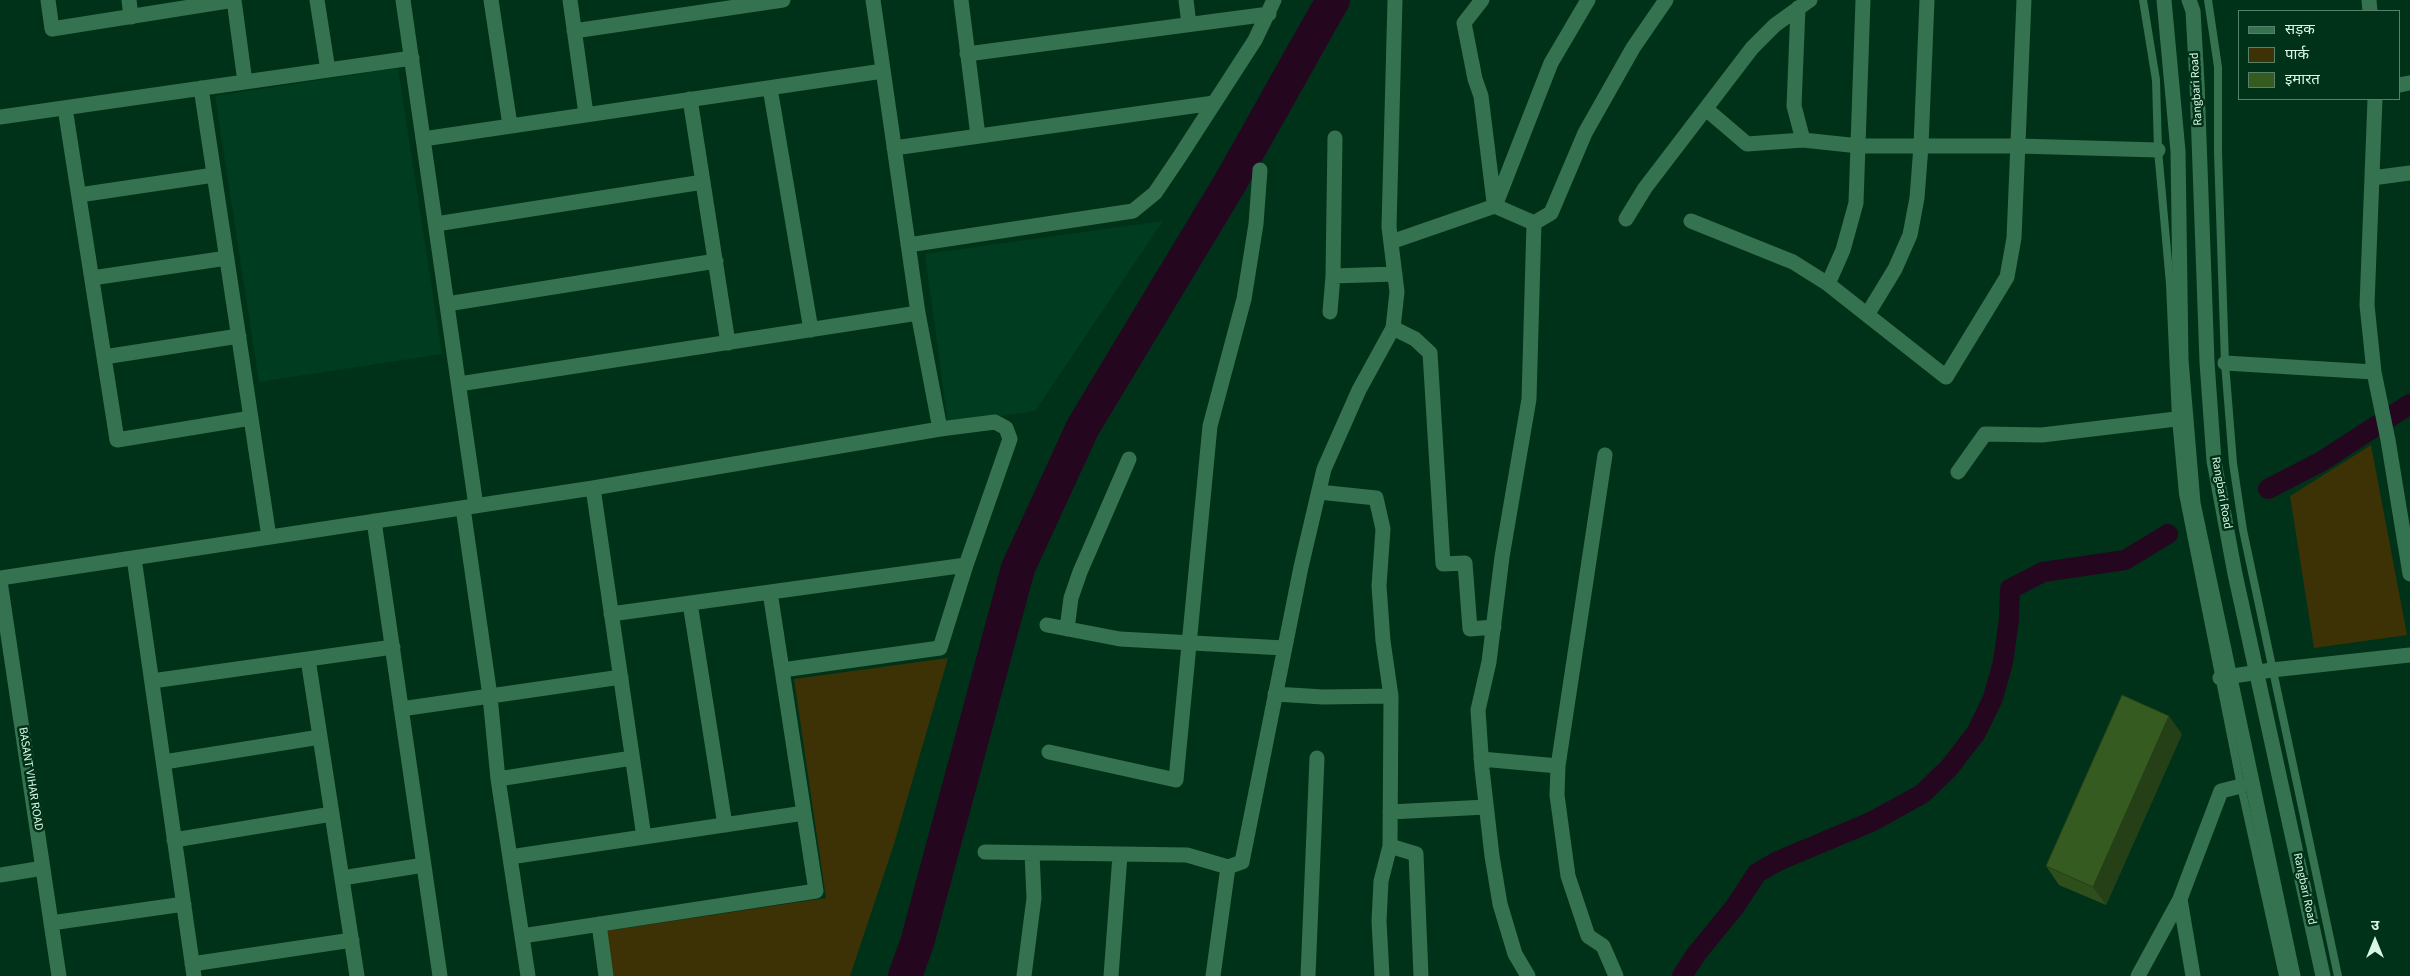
<!DOCTYPE html>
<meta charset="utf-8">
<style>
body{margin:0}
#map{position:relative;width:2410px;height:976px;overflow:hidden;background:#003219;font-family:"Source Sans 3","Noto Sans Devanagari",sans-serif}
canvas{display:block}
.legend{position:absolute;left:2238px;top:10px;width:162px;height:90px;box-sizing:border-box;background:#003219;border:1px solid #57816a;margin:0;padding:6px 9px;list-style:none;font-size:15px;color:#d9f8e3}
.legend li{display:flex;align-items:center;gap:10px;height:25px}
.legend b{width:25px;border:1px solid #57816a}
.north{position:absolute;left:2350px;top:916px;width:50px;height:50px;-webkit-text-stroke:4px #003219;paint-order:stroke;rotate:0deg;font-size:14px;font-weight:700;line-height:20px;text-align:center;color:#d9f8e3}
.north::after{content:'';display:block;margin:auto;width:18px;height:22px;background:#d9f8e3;clip-path:polygon(50% 0,100% 100%,50% 72%,0 100%)}
</style>
<div id="map">
<canvas width="2410" height="976"></canvas>
<ul class="legend">
<li><b style="height:6px;background:#35724f"></b>सड़क</li>
<li><b style="height:14px;background:#3c3206"></b>पार्क</li>
<li><b style="height:14px;background:#355b20"></b>इमारत</li>
</ul>
<div class="north">उ</div>
</div>
<script>
const c = document.querySelector('canvas').getContext('2d');
c.lineJoin = 'round';
function fill(path, color) { c.fillStyle = color; c.fill(path, 'evenodd'); }
const poly = rows => new Path2D(rows.map(r => 'M' + r).join(''));
function strokePath(path, color, width, dash) { c.strokeStyle = color; c.lineWidth = width; c.lineCap = dash ? 'butt' : 'round'; c.setLineDash(dash || []); c.stroke(path); }
function label(font, color, halo, rows, align = 'center') {
  c.font = font + ' "Source Sans 3",sans-serif'; c.lineWidth = 5; c.setLineDash([]); c.textBaseline = 'middle'; c.strokeStyle = halo; c.fillStyle = color; for (const [text, x, y, turn = 0] of rows) {
    c.save(); c.translate(x, y); c.rotate((+turn || 0) * Math.PI / 180); c.textAlign = isNaN(turn) ? turn : align; if (halo) c.strokeText(text, 0, 0); c.fillText(text, 0, 0); c.restore();
  }
}
const built = poly([
 [398,68,442,354,259,382,215,96],
 [1163,221,1035,411,948,424,925,254]
]);
const green = poly([
 [2371,445,2407,635,2314,648,2290,496],
 [948,658,894,844,850,976,613,976,606,931,826,898,794,679]
]);
const canal = poly([
 [2268,489,2322,461,2410,404],
 [1682,976,1697,953,1734,908,1757,873,1778,861,1871,822,1922,794,1949,768,1976,733,1993,698,2003,662,2009,619,2010,589,2043,572,2125,560,2168,534]
]);
const river = poly([
 [905,976,917,943,1018,568,1083,427,1230,183,1333,0]
]);
const lane = poly([
 [2143,0,2156,80,2158,150,2170,284,2176,419,2183,494,2241,786,2283,976],
 [2208,0,2218,67,2218,152,2225,363,2233,463,2243,530,2338,976]
]);
const street = poly([
 [48,0,52,29,234,0],
 [129,0,131,17],
 [234,0,245,82],
 [317,0,328,70],
 [403,0,476,506],
 [491,0,510,125],
 [570,0,586,114],
 [873,0,918,313,940,429],
 [961,0,978,136],
 [1186,0,1189,24],
 [1482,0,1464,23,1475,79,1481,96,1494,202],
 [2369,0,2370,11],
 [1798,8,1794,106,1803,140],
 [574,31,783,0],
 [967,54,1269,14],
 [2399,85,2410,83],
 [201,88,269,537],
 [770,88,811,330],
 [690,99,728,343],
 [2375,99,2367,305,2374,372,2388,440,2410,574],
 [65,108,117,440,251,418],
 [1706,109,1747,144,1803,140,1859,146,2019,146,2158,150],
 [0,117,412,58],
 [423,139,883,71],
 [894,148,1214,103],
 [2372,178,2410,173],
 [79,195,214,175],
 [1495,206,1551,63,1588,0],
 [1626,219,1645,188,1752,48,1775,25,1810,0],
 [1691,221,1793,262,1828,284,1946,377,2007,277,2014,238,2024,0],
 [1534,223,1551,213,1585,133,1633,48,1666,0],
 [436,224,703,182],
 [1391,242,1495,206,1534,223,1529,399,1502,557,1489,662,1478,710,1482,769,1492,856,1500,904,1515,954,1528,976],
 [908,245,1133,211,1155,193,1180,156,1255,40,1274,0],
 [1333,276,1395,274],
 [92,278,227,258],
 [1828,284,1843,250,1856,203,1863,0],
 [447,304,716,261],
 [1330,312,1333,276,1335,138],
 [1867,315,1895,269,1910,235,1917,198,1921,146,1927,0],
 [1393,328,1415,339,1430,353,1443,564,1465,563,1470,629,1494,627],
 [104,357,239,336],
 [2225,363,2374,372],
 [459,384,918,313],
 [1605,455,1558,766,1557,795,1568,876,1588,936,1603,946,1616,976],
 [1958,472,1985,434,2042,435,2176,419],
 [593,488,644,837],
 [1319,492,1376,498,1383,529,1379,586,1383,641,1391,696,1390,846,1381,881,1379,921,1382,976],
 [463,508,490,696,498,779,528,976],
 [374,521,440,976],
 [134,558,194,976],
 [0,578,593,488,940,429,995,422,1006,428,1010,439,966,565,940,648,782,670],
 [0,581,59,976],
 [690,603,725,825],
 [611,614,966,565],
 [1047,625,1120,639,1284,648],
 [1067,629,1071,598,1080,572,1129,459],
 [308,659,357,976],
 [2220,678,2272,670,2410,655],
 [152,681,393,647],
 [1275,694,1323,697,1391,696],
 [401,709,621,677],
 [1049,752,1176,780,1210,426,1244,299,1256,224,1260,170],
 [1481,759,1558,766],
 [164,762,320,737],
 [498,779,632,758],
 [1390,812,1486,807],
 [174,840,332,814],
 [1390,846,1416,854,1421,976],
 [985,852,1187,855,1228,867],
 [510,857,804,813],
 [0,875,43,868],
 [342,878,424,865],
 [2180,899,2193,976],
 [51,923,184,904],
 [599,924,606,976],
 [522,936,816,891,770,592],
 [192,964,352,940],
 [1024,976,1034,898,1032,853],
 [1111,976,1120,855],
 [1213,976,1228,867,1242,862,1301,567,1324,469,1359,390,1393,328,1397,292,1389,227,1395,0],
 [1308,976,1317,758],
 [2138,976,2180,899,2221,791,2241,786]
]);
const secondary = poly([
 [2164,0,2178,151,2181,360,2193,503,2293,976],
 [2189,0,2193,11,2197,83,2207,362,2214,461,2235,574,2323,976]
]);
const wall = poly([
 [2182,734,2106,905,2059,885,2046,866]
]);
const shadedWall = poly([
 [2169,716,2182,734,2106,905,2093,887]
]);
const building = poly([
 [2122,695,2169,716,2093,887,2046,866,2122,695]
]);
const streetNames = [
 ["Rangbari Road",2197,89,-93],
 ["Rangbari Road",2221,493,80],
 ["BASANT VIHAR ROAD",30,779,81],
 ["Rangbari Road",2304,889,78]
];
fill(built, '#003c1f');
fill(green, '#3c3206');
strokePath(canal, '#25061f', 20);
strokePath(river, '#25061f', 34);
strokePath(lane, '#35724f', 8);
strokePath(street, '#35724f', 15);
strokePath(secondary, '#35724f', 15);
fill(wall, '#2e4e1c');
fill(shadedWall, '#254016');
fill(building, '#355b20');
strokePath(building, '#254016', 1);
label('12px', '#d9f8e3', '#003219', streetNames);
</script>
